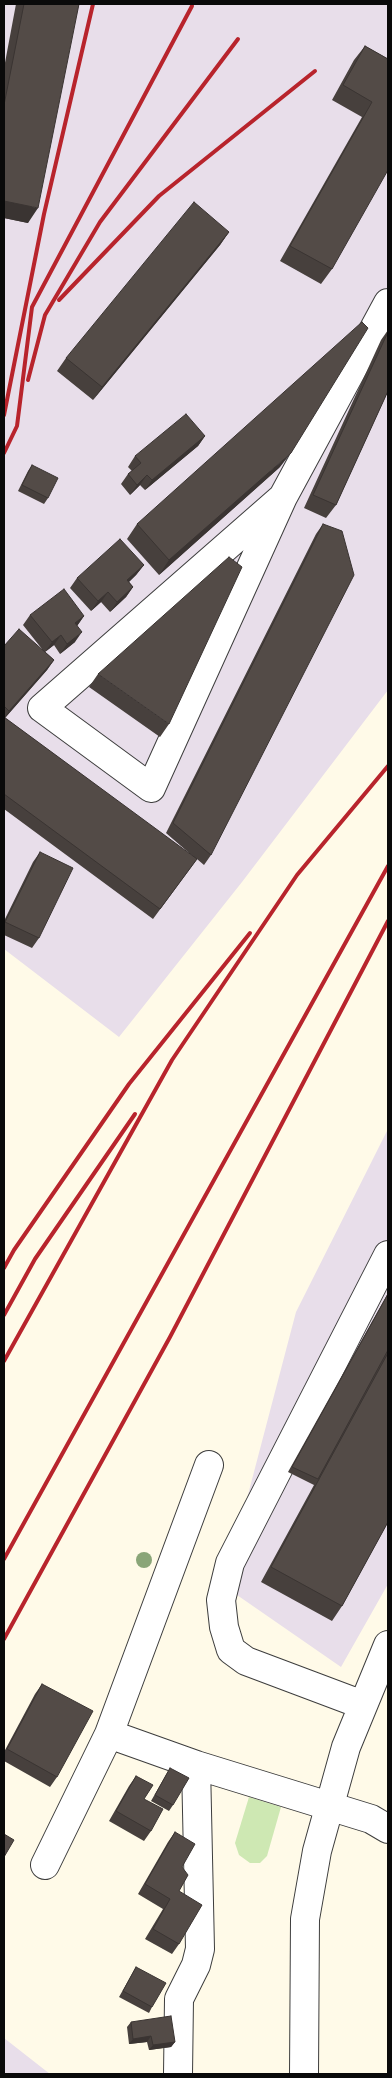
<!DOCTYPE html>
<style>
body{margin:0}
#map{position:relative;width:392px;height:2078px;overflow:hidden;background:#fffae8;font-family:"IBM Plex Serif",serif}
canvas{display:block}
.frame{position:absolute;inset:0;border:5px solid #0a0a0a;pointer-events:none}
</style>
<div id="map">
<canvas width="392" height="2078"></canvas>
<div class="frame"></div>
</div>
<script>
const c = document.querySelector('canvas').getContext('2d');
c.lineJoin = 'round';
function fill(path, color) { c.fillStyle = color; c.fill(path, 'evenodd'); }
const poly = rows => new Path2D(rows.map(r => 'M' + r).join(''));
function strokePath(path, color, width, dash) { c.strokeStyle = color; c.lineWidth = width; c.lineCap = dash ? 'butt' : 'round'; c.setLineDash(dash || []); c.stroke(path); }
const industrial = poly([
 [4,4,388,4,388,690,242,882,119,1037,4,949],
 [388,1129,388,1584,341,1667,224,1586,296,1312],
 [4,2038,50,2074,4,2074]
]);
const green = poly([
 [249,1797,281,1807,267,1856,260,1863,250,1863,239,1855,235,1843]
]);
const minor = poly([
 [283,497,42,708,151,788,283,497,388,303],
 [363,1705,246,1661,231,1650,224,1627,221,1600,230,1563,388,1255],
 [109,1734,209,1465],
 [45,1865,109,1734,196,1765],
 [178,2074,179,1999,196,1965,200,1949,196,1765,371,1819,388,1829],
 [304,2074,305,1919,317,1851,346,1747,388,1645]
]);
const rail = poly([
 [59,300,159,196,315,71],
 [28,380,45,315,100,222,238,39],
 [4,415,44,214,93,4],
 [4,453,17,426,32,307,192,6],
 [4,1268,14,1250,129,1084,250,933],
 [4,1315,35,1259,135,1114],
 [4,1361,172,1060,297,875,388,766],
 [4,1559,388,866],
 [4,1639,170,1337,388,921]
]);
const trees = [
 [144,1560]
];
const wall = poly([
 [16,4,79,4,28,223,4,218,4,68],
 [365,46,388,59,332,269,321,284,280,261,362,117,332,100,354,60],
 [229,232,220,245,93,400,57,371,66,358],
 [388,330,388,391,336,505,326,518,304,508,381,340],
 [205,436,198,446,145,490,140,485,130,495,121,484,128,474,132,471,128,467,135,456],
 [32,465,48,498,44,504,18,491,28,471],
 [280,467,159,575,127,539,137,524],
 [323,524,211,855,204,865,197,859,153,919,4,809,4,646,42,649,23,625,30,615,84,616,77,626,75,642,60,654,54,645,45,652,54,660,47,670,5,718,196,859,166,833,316,534],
 [144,565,136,575,129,582,133,587,126,597,110,612,101,602,91,611,70,588,77,578],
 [98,674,169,724,160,737,89,687],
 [40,852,39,938,32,948,4,935,4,921,33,862],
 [388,1293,388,1522,342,1606,332,1621,261,1582,314,1485,288,1472],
 [42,1684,57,1777,50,1787,4,1761,4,1752,35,1694],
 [170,1768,173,1805,169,1811,151,1801],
 [136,1776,144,1799,151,1831,144,1841,109,1821,129,1786],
 [175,1832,182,1867,179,1891,179,1944,172,1954,145,1939,163,1909,138,1894,168,1842],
 [136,1967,152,2007,149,2013,119,1997],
 [131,2022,175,2042,171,2047,149,2050,147,2042,129,2044,127,2027]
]);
const shadedWall = poly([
 [4,201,38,208,28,223,4,218],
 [229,232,220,245,93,400,102,387],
 [205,436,198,446,145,490,152,480],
 [291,453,280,467,159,575,169,560],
 [147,475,140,485,130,495,137,485],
 [144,565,136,575,120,590,127,580],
 [133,587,126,597,110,612,117,602],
 [108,592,101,602,91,611,98,601],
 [84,616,77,626,75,623],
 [82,632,75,642,60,654,67,644],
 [61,635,54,645,45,652,52,642],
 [54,660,47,670,4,719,9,711],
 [151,2036,147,2042,129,2044,133,2039],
 [175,2042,171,2047,149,2050,153,2045]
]);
const building = poly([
 [24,4,79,4,38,208,4,201,4,105,24,4],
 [365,46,388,59,388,170,332,269,290,246,372,102,343,85,365,46],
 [194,202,229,232,102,387,66,358,194,202],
 [362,322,368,328,291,453,169,560,137,524,362,322],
 [388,332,388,391,336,505,313,495,388,332],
 [186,414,205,436,152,480,147,475,137,485,128,474,141,463,135,456,186,414],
 [32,465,58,478,48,498,22,485,32,465],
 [323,524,342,531,354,575,211,855,173,823,323,524],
 [120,539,144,565,127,580,133,587,117,602,108,592,98,601,77,578,120,539],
 [229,557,242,567,169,724,98,674,229,557],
 [64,589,84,616,75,623,82,632,67,644,61,635,52,642,30,615,64,589],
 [19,629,54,660,9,711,4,706,4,646,19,629],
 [4,717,197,859,160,909,4,794,4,717],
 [40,852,73,868,39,938,5,922,40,852],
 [388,1294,388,1350,318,1479,292,1467,388,1294],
 [388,1353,388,1522,342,1606,271,1567,388,1353],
 [42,1684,93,1711,57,1777,7,1749,42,1684],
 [170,1768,189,1778,173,1805,155,1795,170,1768],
 [136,1776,153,1785,144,1799,163,1809,151,1831,116,1811,136,1776],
 [175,1832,195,1844,182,1867,188,1875,179,1891,202,1905,179,1944,153,1929,170,1899,145,1884,175,1832],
 [4,1834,14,1840,4,1857,4,1834],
 [136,1967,166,1983,152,2007,123,1991,136,1967],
 [171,2016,175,2042,153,2045,151,2036,133,2039,131,2022,171,2016]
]);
fill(industrial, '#e8deea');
fill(green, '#cee8b3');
strokePath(minor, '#3d3d3d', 30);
strokePath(minor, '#fff', 28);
strokePath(rail, '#b8242c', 4);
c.fillStyle = '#8aa578';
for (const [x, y] of trees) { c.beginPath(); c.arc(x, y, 8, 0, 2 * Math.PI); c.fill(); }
fill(wall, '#47403d');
fill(shadedWall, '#3a3432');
fill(building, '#534b47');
strokePath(building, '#3a3432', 1);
</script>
